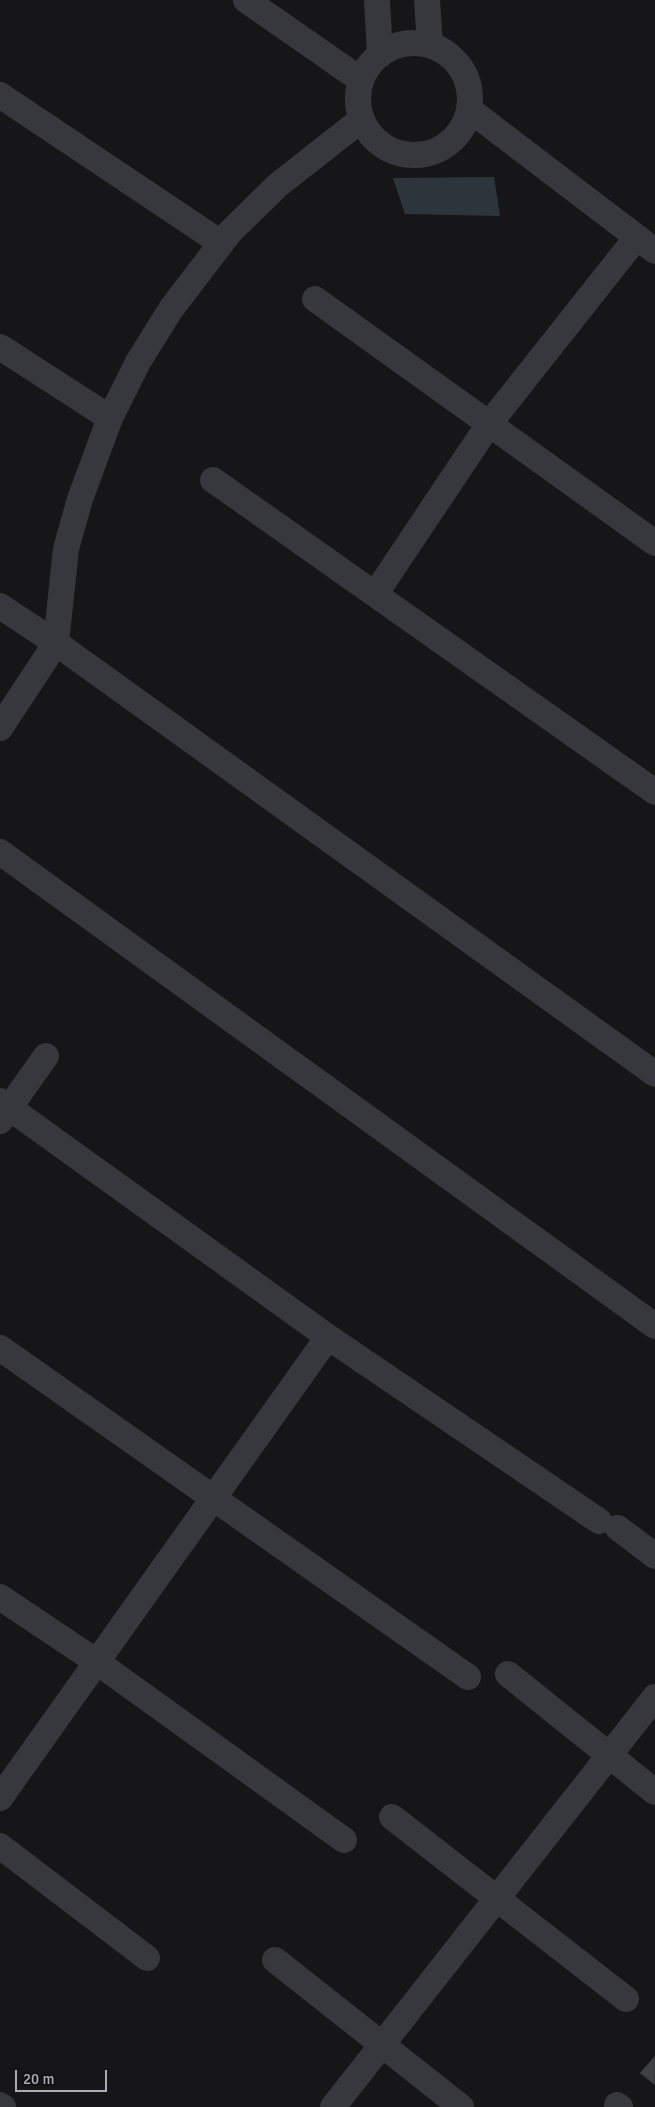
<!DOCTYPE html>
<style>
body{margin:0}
#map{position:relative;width:655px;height:2107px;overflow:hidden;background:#161618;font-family:Signika,sans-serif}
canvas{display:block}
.scale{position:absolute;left:15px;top:2070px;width:92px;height:22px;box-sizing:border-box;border:2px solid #a8adb8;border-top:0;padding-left:6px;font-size:15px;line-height:18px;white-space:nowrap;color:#a8adb8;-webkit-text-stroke:4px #111113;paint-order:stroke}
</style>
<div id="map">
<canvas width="655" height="2107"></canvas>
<div class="scale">20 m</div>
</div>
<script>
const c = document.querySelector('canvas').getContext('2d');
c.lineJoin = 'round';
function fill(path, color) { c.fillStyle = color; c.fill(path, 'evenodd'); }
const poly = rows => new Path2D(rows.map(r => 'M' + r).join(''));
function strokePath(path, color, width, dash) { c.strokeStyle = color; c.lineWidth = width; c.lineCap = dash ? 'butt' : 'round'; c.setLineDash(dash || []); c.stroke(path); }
const water = poly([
 [494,177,500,216,405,214,393,178]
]);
const building = poly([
 [655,2056,655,2085,640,2073,655,2056]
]);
const street = poly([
 [246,0,361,80],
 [377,0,380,55],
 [427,0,430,45],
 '358 99a56 56 0 1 1 112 0a56 56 0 1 1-112 0Z',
 [0,95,221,243],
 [470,110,655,251],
 [362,119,278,185,229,233,171,309,138,362,110,418,80,499,66,549,56,643,655,1074],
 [315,299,655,543],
 [0,347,110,418],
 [213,480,655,792],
 [376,593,489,424,637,237],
 [0,606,56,643,0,728],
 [0,852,655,1326],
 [0,1101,328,1337,599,1521],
 [0,1121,46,1056],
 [0,1348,468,1677],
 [618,1528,655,1556],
 [0,1597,97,1662,344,1840],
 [508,1674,655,1792],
 [0,1798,328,1337],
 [392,1817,626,1999],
 [0,1846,147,1958],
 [275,1960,461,2107],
 [0,2105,3,2107],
 [617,2105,620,2107],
 [333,2107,655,1697]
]);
fill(water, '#2c353c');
fill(building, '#404145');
strokePath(building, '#303034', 1);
strokePath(street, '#37383d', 26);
</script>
